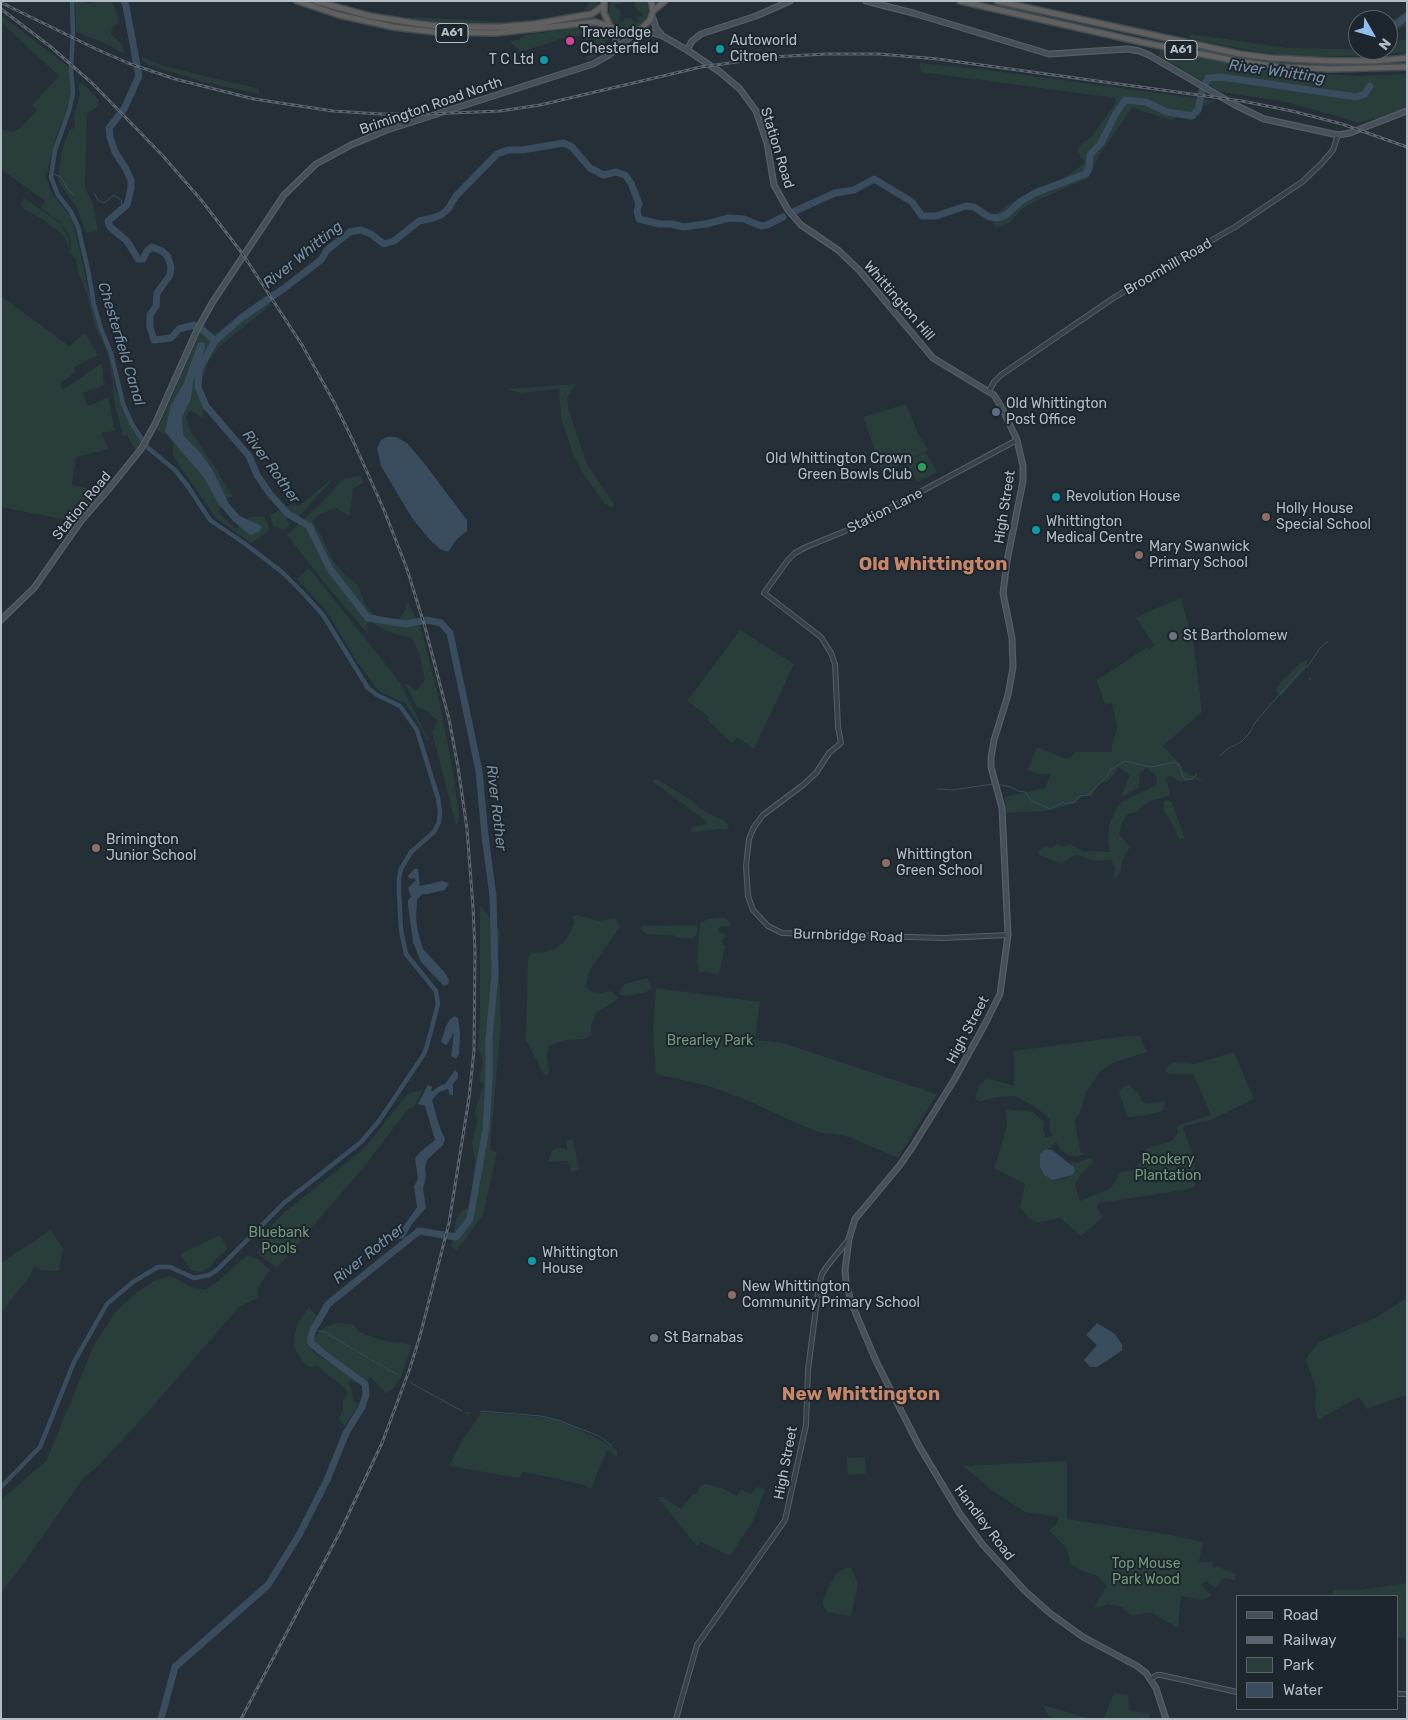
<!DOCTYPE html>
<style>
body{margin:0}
#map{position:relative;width:1408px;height:1720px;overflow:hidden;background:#242f38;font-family:Rubik,sans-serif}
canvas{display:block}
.frame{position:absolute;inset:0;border:2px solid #b2bcc5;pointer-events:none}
.legend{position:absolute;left:1236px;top:1595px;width:162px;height:115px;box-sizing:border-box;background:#1d262d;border:1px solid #59626a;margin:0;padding:6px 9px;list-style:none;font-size:15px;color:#b2bcc5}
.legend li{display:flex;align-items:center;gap:10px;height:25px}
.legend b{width:25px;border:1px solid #59626a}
.north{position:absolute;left:1348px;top:10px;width:50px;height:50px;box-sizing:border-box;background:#1d262d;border:1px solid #59626a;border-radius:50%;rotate:128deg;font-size:14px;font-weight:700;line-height:20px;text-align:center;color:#b2bcc5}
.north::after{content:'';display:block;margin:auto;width:18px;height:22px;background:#8fbeee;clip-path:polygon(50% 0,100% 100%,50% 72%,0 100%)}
</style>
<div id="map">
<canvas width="1408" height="1720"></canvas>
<div class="frame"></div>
<ul class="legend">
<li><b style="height:6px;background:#46505b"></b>Road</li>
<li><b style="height:6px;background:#5a656f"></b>Railway</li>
<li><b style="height:14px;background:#293d3b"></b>Park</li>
<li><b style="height:14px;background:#394d5e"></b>Water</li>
</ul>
<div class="north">N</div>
</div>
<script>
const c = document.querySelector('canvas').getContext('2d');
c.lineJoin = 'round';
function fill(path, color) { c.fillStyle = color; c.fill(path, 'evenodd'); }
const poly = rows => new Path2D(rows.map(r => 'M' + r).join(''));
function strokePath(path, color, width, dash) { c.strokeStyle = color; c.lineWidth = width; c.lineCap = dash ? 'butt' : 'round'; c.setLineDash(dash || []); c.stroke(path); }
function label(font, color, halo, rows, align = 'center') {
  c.font = font + ' Rubik,sans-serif'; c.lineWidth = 4; c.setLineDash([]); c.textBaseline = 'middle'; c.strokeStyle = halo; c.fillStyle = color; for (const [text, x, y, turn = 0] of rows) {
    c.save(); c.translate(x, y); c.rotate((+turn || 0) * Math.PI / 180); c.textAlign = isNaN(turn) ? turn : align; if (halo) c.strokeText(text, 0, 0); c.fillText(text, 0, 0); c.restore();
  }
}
const green = poly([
 [75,1,82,1,89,4,100,1,111,1,117,12,119,23,112,27,111,34,122,45,125,54,102,42,76,32],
 [590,1,599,1,595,8,564,18,514,25,456,25,412,22,413,17,501,22,555,18,562,16,563,14,584,11],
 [610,1,622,1,623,4,615,4,614,6,620,10,621,15,619,22,620,23,626,18,631,18,636,23,639,21,636,16,642,17,643,14,637,10,634,4,636,1,646,1,648,8,647,16,643,23,637,28,623,29,612,21,609,16],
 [1407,12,1407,25,1397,31,1394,37,1396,41,1407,39,1407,52,1376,55,1309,57,1260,52,1192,39,1190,37,1191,34,1288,48,1388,50,1388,22],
 [1,15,69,67,71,91,65,115,56,137,46,177,51,192,71,217,76,234,94,314,101,336,110,353,115,387,123,408,141,441,136,451,127,435,123,436,115,406,109,357,94,324,88,297,78,271,76,259,70,253,71,243,69,235,60,222,41,208,45,201,1,169,1,129,13,132,21,127,37,110,32,105,59,76,1,22],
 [593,26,604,29,611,34,596,57,575,65,587,60,587,57,599,47,593,38,586,41,585,35,558,39,558,40,521,52,509,41,518,40,525,35],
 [1160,50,1259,69,1356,76,1407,74,1407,109,1383,120,1373,119,1358,123,1330,114,1281,101,1221,92,1159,56],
 [142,57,164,66,259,89,259,94,204,82,174,73,148,65,142,61],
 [920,63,988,70,1216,101,1171,120,1132,108,1098,157,1089,178,1040,199,1022,209,1008,224,995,228,992,220,996,214,1009,204,1038,187,1048,185,1053,182,1055,184,1085,163,1077,151,1083,142,1092,136,1116,102,1115,98,921,72],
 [82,83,99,100,97,107,87,114,85,188,93,204,98,231,86,233,77,208,59,183,58,178,62,150,70,129,75,128,74,116,80,94,78,85],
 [24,198,61,224,69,239,69,248,63,235,42,219,24,209,20,203],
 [1,296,69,346,85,333,98,355,74,367,75,372,60,384,63,390,102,363,104,385,83,393,88,406,108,397,115,431,101,433,109,449,76,457,72,485,102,491,77,522,1,507],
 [265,296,271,305,220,346,209,360,202,380,200,398,204,409,203,418,191,410,186,416,190,430,213,464,233,497,229,497,218,512,236,529,250,517,264,516,270,530,251,543,216,518,173,456,173,444,168,436,157,430,200,333,212,336],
 [576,384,567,398,569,411,587,464,614,504,612,508,604,503,582,472,573,453,561,419,559,389,521,393,505,389],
 [906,404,918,433,928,450,883,474,863,417],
 [926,452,937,472,917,482,906,462],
 [361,476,364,482,353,489,349,516,336,508,318,515,313,522,322,537,333,561,344,574,358,585,364,602,371,612,382,619,397,622,405,611,407,601,421,628,438,696,452,765,459,816,459,821,456,825,432,732,438,721,425,710,417,707,404,682,416,691,425,680,420,656,412,638,392,633,381,628,372,622,367,624,368,634,327,586,287,535,323,501,341,481,347,478],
 [333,477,328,485,298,517,293,515,286,519,290,525,285,530,273,526,270,515,287,506,300,505,322,487],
 [309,568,388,667,400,683,429,740,426,740,420,726,405,703,382,693,377,689,355,659,328,613,297,579],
 [1181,598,1194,646,1202,712,1163,746,1182,766,1184,772,1197,777,1204,782,1195,779,1180,782,1171,776,1166,778,1170,795,1148,802,1136,812,1127,814,1122,823,1119,834,1130,847,1122,860,1121,870,1114,881,1115,868,1111,860,1094,861,1077,855,1071,857,1062,864,1039,855,1039,851,1045,847,1052,848,1057,844,1064,847,1069,844,1085,852,1093,851,1110,852,1108,842,1109,825,1117,808,1121,802,1156,785,1157,777,1147,768,1140,773,1139,787,1137,789,1121,797,1130,775,1118,767,1114,774,1107,782,1100,782,1091,797,1085,794,1075,803,1046,811,1006,813,1005,797,1045,788,1051,774,1038,774,1027,770,1037,747,1064,758,1070,758,1076,752,1112,752,1112,745,1117,727,1112,703,1105,705,1096,679,1102,677,1147,647,1149,650,1154,645,1136,618,1152,610],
 [740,630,794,664,754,749,737,737,732,743,707,720,709,717,687,701],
 [1308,660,1304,671,1281,696,1279,695,1276,690,1280,683,1301,662],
 [655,778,688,798,707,813,724,820,729,826,727,830,720,829,696,832,690,831,692,827,707,824,705,820,653,782],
 [1168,800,1172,802,1185,839,1179,839,1169,818,1163,810,1164,801],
 [480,905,500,931,498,955,501,1023,490,1148,492,1151,497,1152,483,1215,457,1250,451,1247,456,1219,463,1210,470,1206,475,1162,472,1142,477,1122,475,1110,484,1085,479,1079,483,1061,478,1048,480,1011],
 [578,915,598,921,616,918,620,927,592,967,588,975,586,987,592,992,603,993,611,991,618,998,614,1002,597,1012,591,1026,592,1034,585,1039,567,1040,549,1046,547,1055,549,1072,547,1076,543,1073,526,1040,528,958,531,953,545,952,556,948,564,942,570,933,574,923,572,916],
 [724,917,729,921,731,926,721,926,718,929,720,932,725,934,725,936,721,942,726,947,724,950,719,975,707,972,699,972,697,962,700,923,708,919],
 [697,925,698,929,696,936,692,938,680,938,672,935,646,934,640,928,644,926],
 [647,978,652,988,645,993,625,996,618,994,624,984],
 [656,988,760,1002,755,1040,783,1043,937,1094,898,1158,849,1137,835,1134,821,1133,789,1120,749,1101,709,1086,656,1074,653,1028],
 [1126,1036,1140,1036,1147,1052,1112,1063,1099,1073,1086,1092,1081,1110,1075,1120,1080,1152,1085,1154,1075,1157,1067,1154,1061,1151,1056,1142,1052,1147,1043,1151,1040,1167,1044,1175,1053,1180,1068,1178,1074,1167,1068,1160,1076,1163,1091,1158,1093,1162,1081,1174,1075,1185,1080,1201,1109,1189,1114,1184,1120,1172,1133,1170,1140,1163,1147,1148,1172,1141,1178,1132,1176,1126,1211,1115,1193,1074,1170,1074,1165,1071,1167,1067,1173,1062,1195,1064,1234,1052,1254,1099,1211,1120,1185,1126,1183,1128,1194,1157,1195,1187,1184,1190,1098,1203,1097,1208,1103,1217,1081,1236,1060,1218,1037,1223,1028,1217,1020,1207,1025,1184,994,1168,1007,1127,1006,1109,1033,1112,1044,1122,1043,1129,1046,1137,1053,1136,1050,1131,1050,1119,1034,1106,1015,1096,997,1097,980,1102,975,1099,979,1086,987,1078,1014,1086,1014,1051],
 [1130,1084,1132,1088,1139,1093,1141,1100,1146,1104,1165,1101,1163,1111,1149,1115,1128,1117,1119,1093,1122,1088],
 [423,1090,413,1108,409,1108,363,1168,277,1268,257,1253,263,1243,262,1235,285,1212,362,1150,371,1140,407,1094],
 [567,1140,573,1140,579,1169,571,1173,568,1161,548,1162,552,1151,558,1147,567,1149],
 [51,1230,63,1249,59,1271,40,1270,34,1266,30,1276,1,1313,1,1263],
 [220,1235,228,1249,216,1259,208,1269,199,1272,192,1271,181,1256,182,1253],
 [247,1255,258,1259,270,1270,258,1288,257,1298,239,1307,141,1420,96,1468,85,1476,16,1574,1,1592,1,1500,46,1461,94,1345,116,1311,138,1292,155,1280,171,1276,192,1287,205,1290,222,1278],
 [1407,1298,1407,1395,1366,1409,1359,1397,1318,1420,1315,1408,1316,1392,1314,1382,1306,1361,1308,1355,1319,1342,1377,1317],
 [309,1307,318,1318,308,1335,308,1341,313,1352,356,1380,355,1384,351,1380,348,1383,351,1388,354,1401,359,1403,345,1427,339,1419,343,1408,343,1400,348,1394,345,1388,329,1376,317,1365,313,1367,309,1367,302,1361,294,1347,294,1336,298,1323],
 [336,1323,353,1324,359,1332,381,1340,412,1345,402,1375,394,1388,386,1394,371,1377,366,1381,325,1354,315,1345,315,1337,320,1331,327,1326],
 [481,1412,540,1417,555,1419,573,1426,602,1441,617,1450,617,1457,607,1450,591,1489,584,1485,545,1476,522,1472,519,1478,449,1466,463,1439,476,1421],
 [865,1457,866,1474,848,1475,847,1458],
 [1067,1461,1067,1519,1171,1535,1203,1542,1199,1562,1212,1562,1213,1568,1219,1567,1236,1574,1235,1580,1224,1578,1215,1588,1207,1581,1201,1584,1211,1596,1202,1600,1181,1596,1178,1628,1150,1612,1131,1616,1122,1607,1108,1604,1100,1607,1094,1607,1107,1586,1098,1576,1080,1570,1070,1563,1067,1548,1049,1531,1058,1522,1058,1517,1025,1512,993,1491,963,1466],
 [705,1484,722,1488,737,1496,741,1489,751,1494,757,1487,765,1489,753,1521,730,1556,701,1542,697,1546,657,1497,663,1497,681,1509,693,1494,696,1495,701,1485],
 [851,1567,858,1585,851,1616,827,1612,823,1606,823,1599,835,1575,842,1570],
 [1407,1583,1407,1639,1397,1638,1397,1596,1332,1596,1333,1590,1360,1590],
 [1114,1693,1128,1695,1130,1711,1150,1713,1149,1719,1103,1719],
 [1043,1705,1092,1719,1053,1719,1047,1714]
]);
const water = poly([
 [204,342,205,348,193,382,191,399,182,417,183,435,202,455,213,471,229,504,240,516,262,526,259,532,250,535,233,521,218,503,203,476,181,451,165,431,171,405,184,383,198,343],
 [387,437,396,437,407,443,424,463,467,520,467,531,457,539,448,552,440,549,430,540,412,518,381,466,377,448,381,440],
 [414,869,418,869,420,886,442,881,449,883,445,890,428,894,422,894,417,900,416,918,418,932,423,949,446,974,449,980,448,984,444,986,421,962,413,942,408,905,408,900,411,897,408,888,416,880,413,878,410,879,408,876],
 [455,1016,458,1018,460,1033,459,1054,456,1059,451,1056,454,1032,448,1043,446,1045,441,1042,446,1026,450,1019],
 [455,1070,458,1073,458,1078,453,1084,453,1095,450,1095,448,1089,439,1092,432,1100,440,1128,445,1139,443,1145,427,1160,425,1167,426,1176,423,1189,426,1208,412,1224,404,1238,394,1240,417,1207,414,1186,418,1179,415,1158,420,1152,435,1140,425,1106,418,1104,428,1085,432,1087,431,1091,433,1091,441,1085,445,1084],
 [1046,1149,1052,1150,1074,1167,1075,1171,1073,1175,1053,1180,1044,1175,1040,1167,1040,1155,1043,1151],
 [1097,1323,1115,1334,1122,1345,1122,1350,1117,1354,1097,1367,1090,1367,1084,1360,1097,1345,1086,1335]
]);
const stream = poly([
 [51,173,61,177,67,188,74,195],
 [94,193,98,200,104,203,114,195,121,200,122,207],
 [1309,678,1311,679],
 [1220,756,1226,750,1241,742,1248,735,1257,720,1304,667,1308,666,1320,648,1328,641],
 [997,784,1011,787,1018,791,1025,792,1032,801,1050,809,1063,802,1065,804,1074,802,1080,796,1088,795,1108,775,1110,770,1125,761,1151,767,1175,762,1178,764,1185,780,1192,779,1197,774],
 [937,789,952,790,993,784],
 [313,1330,325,1332,368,1358],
 [370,1359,375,1362],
 [377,1363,398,1375],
 [411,1383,462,1411],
 [481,1411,541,1416,558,1420,599,1436,612,1446],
 [466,1413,469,1413]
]);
const canal = poly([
 [1,1487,40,1447,74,1362,107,1304,133,1282,158,1267,170,1267,194,1278,209,1275,217,1270,284,1203,361,1142,379,1121,424,1054,427,1046,438,1004,436,991,406,954,401,930,399,893,399,878,401,869,411,852,434,832,439,822,440,812,438,798,417,730,400,706,377,695,368,688,323,615,305,595,282,572,244,543,210,520,187,485,175,470,147,447,132,424,123,404,111,353,101,329,94,305,88,270,78,227,71,212,58,195,51,177,55,150,69,111,73,93,71,70,73,32,72,1]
]);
const river = poly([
 [124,1,126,6,139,76,124,109,109,128,110,137,115,152,126,169,131,180,131,188,127,205,108,221,110,227,127,241,138,259,143,259,147,251,152,247,162,251,168,257,171,267,170,275,157,293,156,306,150,315,150,327,154,340,171,338,179,329,194,325,204,331,215,341,199,369,198,387,206,406,249,456,257,475,270,494,288,514,309,526,330,569,368,618,406,624,427,620,441,623,450,633,479,771,485,836,493,896,495,974,489,1038,489,1079,486,1129,470,1219,456,1237,419,1231,328,1304,323,1313,313,1330,311,1336,311,1343,324,1354,365,1384,366,1394,362,1407,346,1433,327,1480,299,1535,268,1585,175,1667,161,1719],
 [1388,34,1394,26,1407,16],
 [912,202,922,216,936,216,966,206,974,207,989,217,998,218,1006,215,1020,202,1035,193,1085,174,1089,169,1090,155,1101,143,1116,113,1125,100,1146,102,1167,112,1192,116,1198,110,1202,91,1208,78,1222,77,1356,97,1365,94,1370,86],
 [795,211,835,193,854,190,874,179,909,200],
 [215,341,241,318,283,289,321,260,327,250,350,232,361,230,371,234,384,244,394,241,419,221,433,218,441,215,448,209,456,196,497,154,508,150,522,150,564,143,572,147,590,168,598,172,603,175,616,172,625,175,631,183,639,204,637,211,639,219,659,224,672,224,683,227,706,224,729,218,744,219,761,226,767,225,783,217]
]);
const tertiary = poly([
 [989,391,994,382,1001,375,1112,299,1149,276,1235,227,1302,182,1321,164,1333,150,1338,135],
 [1008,935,943,938,782,933,768,926,753,910,748,896,746,866,749,839,754,827,763,815,803,785,816,773,829,753,841,743,838,727,835,664,831,653,821,637,764,593,788,560,795,553,806,547,855,527,1017,440],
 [1150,1679,1157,1675,1161,1675,1237,1692],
 [1397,1694,1407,1694],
 [676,1719,697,1645,785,1520,806,1425,808,1370,819,1285,822,1274,828,1265,849,1239]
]);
const secondary = poly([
 [866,1,913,13,1049,54,1128,49,1139,51,1149,55,1235,105,1264,119,1338,135,1350,133,1407,111],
 [652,15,656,28,661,34],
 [613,28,616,37,616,48],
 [640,30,661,35,687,50,720,72,740,89,756,111,767,143,774,185,788,210,801,225,838,250,859,270,933,358,994,395,1002,408,1017,440,1023,466,1023,481,1007,561,1003,593,1012,638,1013,667,1008,695,994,740,991,758,991,767,1002,808,1008,935,1000,994,985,1024,954,1080,913,1146,900,1165,855,1219,849,1239,845,1270,846,1281,851,1302,876,1361,919,1446,960,1514,983,1545,1025,1591,1051,1614,1083,1637,1137,1666,1146,1673,1156,1688,1166,1719],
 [687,50,692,41,701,34,756,16,790,1],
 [1,620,34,588,81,521,108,490,141,449,155,424,197,330,212,303,284,195,316,164,351,145,387,130,593,64,609,55,635,33]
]);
const trunk = poly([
 [297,1,339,15,393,27,435,32,496,33,595,22,610,26],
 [315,1,370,16,420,24,446,27,500,27,535,24,592,14,603,6],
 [604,1,604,13,610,26,620,32,630,34,640,30,650,20,653,11,651,1],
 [960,1,1141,42,1231,60,1280,67,1329,69,1407,67],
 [997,1,1240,54,1271,58,1329,61,1375,61,1407,58],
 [653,11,665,1]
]);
const rail = poly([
 [2,3,96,49,128,63,175,79,254,99,333,111,381,114,428,114,500,111,540,105,701,67,723,64,771,57,826,54,879,54,938,59,1242,101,1292,111,1342,124,1407,147],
 [1,9,51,47,93,84,163,156,202,201,242,253,302,345,335,404,355,445,384,510,407,569,425,627,449,719,458,767,467,829,473,907,475,951,474,1050,469,1098,449,1223,420,1336,409,1371,382,1443,340,1532,241,1719]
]);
const markers = [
 [570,41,5,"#d1479c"],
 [720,49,5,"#0f9aa8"],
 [544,60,5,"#0f9aa8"],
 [996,412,5,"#5c6f8a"],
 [922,467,5,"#2e9e5b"],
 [1056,497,5,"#0f9aa8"],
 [1266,517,5,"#8d6e63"],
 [1036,530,5,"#0f9aa8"],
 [1139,555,5,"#8d6e63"],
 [1173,636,5,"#6b7280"],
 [96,848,5,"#8d6e63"],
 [886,863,5,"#8d6e63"],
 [532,1261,5,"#0f9aa8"],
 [732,1295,5,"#8d6e63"],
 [654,1338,5,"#6b7280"]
];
const shields = [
 [452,33,32],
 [1181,50,32]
];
const shieldNames = [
 ["A61",452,33],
 ["A61",1181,50]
];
const poiNames = [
 ["Travelodge",580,33],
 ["Chesterfield",580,49],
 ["Autoworld",730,41],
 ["Citroen",730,57],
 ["T C Ltd",534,60,"right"],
 ["Old Whittington",1006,404],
 ["Post Office",1006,420],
 ["Old Whittington Crown",912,459,"right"],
 ["Green Bowls Club",912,475,"right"],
 ["Revolution House",1066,497],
 ["Holly House",1276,509],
 ["Special School",1276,525],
 ["Whittington",1046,522],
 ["Medical Centre",1046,538],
 ["Mary Swanwick",1149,547],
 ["Primary School",1149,563],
 ["St Bartholomew",1183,636],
 ["Brimington",106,840],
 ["Junior School",106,856],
 ["Whittington",896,855],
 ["Green School",896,871],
 ["Whittington",542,1253],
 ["House",542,1269],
 ["New Whittington",742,1287],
 ["Community Primary School",742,1303],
 ["St Barnabas",664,1338]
];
const streetNames = [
 ["Brimington Road North",431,106,-19],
 ["Station Road",777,148,73],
 ["Broomhill Road",1168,267,-30],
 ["Whittington Hill",899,301,49],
 ["Station Road",82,506,-51],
 ["High Street",1005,507,-81],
 ["Station Lane",885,511,-27],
 ["Burnbridge Road",848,936,2],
 ["High Street",968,1030,-62],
 ["High Street",786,1463,-79],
 ["Handley Road",984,1523,53]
];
const parkNames = [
 ["Brearley Park",710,1041],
 ["Rookery",1168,1160],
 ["Plantation",1168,1176],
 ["Bluebank",279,1233],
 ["Pools",279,1249],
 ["Top Mouse",1146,1564],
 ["Park Wood",1146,1580]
];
const waterNames = [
 ["River Whitting",1277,72,8],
 ["River Whitting",303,255,-39],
 ["Chesterfield Canal",121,344,73],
 ["River Rother",271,467,54],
 ["River Rother",496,808,83],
 ["River Rother",369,1254,-39]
];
const districtNames = [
 ["Old Whittington",933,565],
 ["New Whittington",861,1395]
];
fill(green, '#293d3b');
fill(water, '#394d5e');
strokePath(stream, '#394d5e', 1);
strokePath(canal, '#394d5e', 4.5);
strokePath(river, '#394d5e', 7);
strokePath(tertiary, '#555f66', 6);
strokePath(secondary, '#555f66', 7);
strokePath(trunk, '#424c53', 8);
strokePath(tertiary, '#374149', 4);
strokePath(secondary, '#46505b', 4.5);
strokePath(trunk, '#62605f', 5);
strokePath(rail, '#5a656f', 3);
strokePath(rail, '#1d262d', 1, [4]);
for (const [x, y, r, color] of markers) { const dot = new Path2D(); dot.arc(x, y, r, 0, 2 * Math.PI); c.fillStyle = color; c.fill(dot); strokePath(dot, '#1d262d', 2); }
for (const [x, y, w] of shields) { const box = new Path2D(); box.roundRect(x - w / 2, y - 9.5, w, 19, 4); c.fillStyle = '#1d262d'; c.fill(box); strokePath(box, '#b2bcc5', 1); }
label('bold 12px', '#b2bcc5', null, shieldNames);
label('14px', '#b2bcc5', '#1d262d', poiNames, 'left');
label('14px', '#b2bcc5', '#1d262d', streetNames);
label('14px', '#739877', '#1d262d', parkNames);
label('italic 15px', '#7690a5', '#1d262d', waterNames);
label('bold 19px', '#c98769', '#1d262d', districtNames);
</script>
